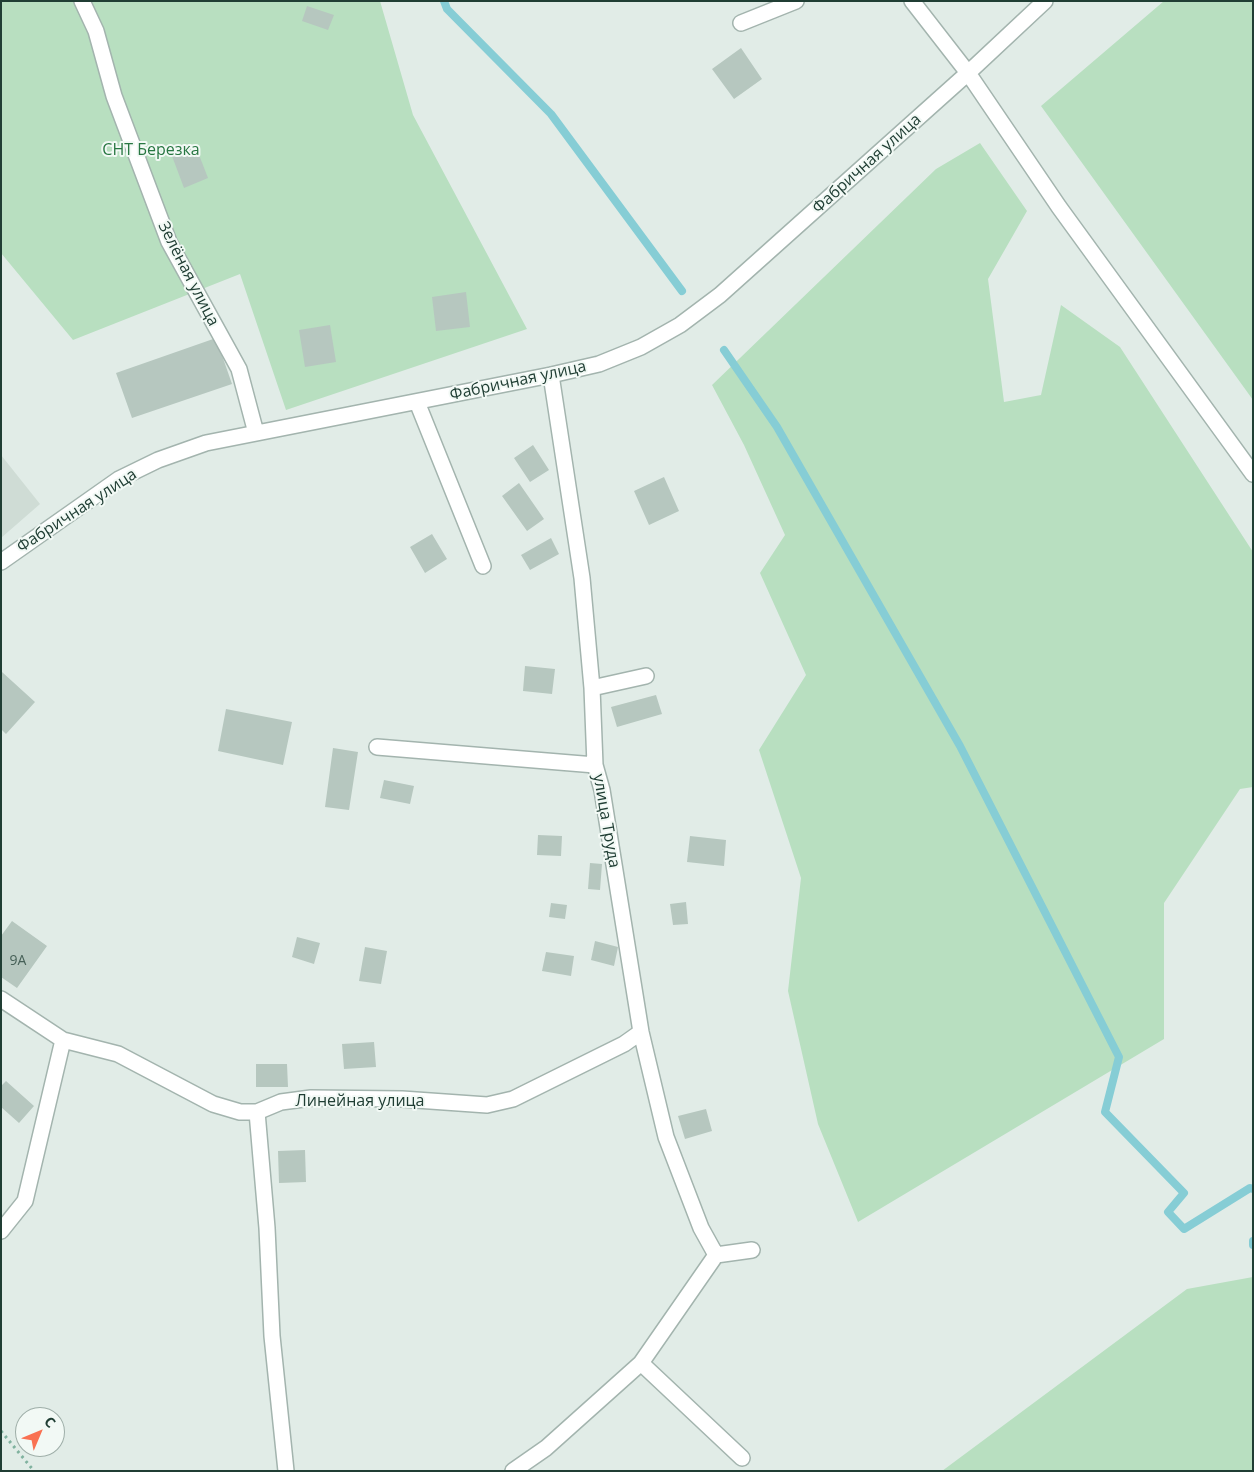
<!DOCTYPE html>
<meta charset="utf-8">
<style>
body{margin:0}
#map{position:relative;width:1254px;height:1472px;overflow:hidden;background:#e1ece7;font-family:"Open Sans",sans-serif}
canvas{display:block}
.frame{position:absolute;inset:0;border:2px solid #203e34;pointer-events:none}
.north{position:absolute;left:15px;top:1407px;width:50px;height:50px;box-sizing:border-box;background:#f2f9f5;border:1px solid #9eaea8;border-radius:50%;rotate:45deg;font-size:14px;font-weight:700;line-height:20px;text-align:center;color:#203e34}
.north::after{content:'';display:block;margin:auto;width:18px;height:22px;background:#f97152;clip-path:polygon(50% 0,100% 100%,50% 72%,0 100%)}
</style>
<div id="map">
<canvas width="1254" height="1472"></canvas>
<div class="frame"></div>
<div class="north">С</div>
</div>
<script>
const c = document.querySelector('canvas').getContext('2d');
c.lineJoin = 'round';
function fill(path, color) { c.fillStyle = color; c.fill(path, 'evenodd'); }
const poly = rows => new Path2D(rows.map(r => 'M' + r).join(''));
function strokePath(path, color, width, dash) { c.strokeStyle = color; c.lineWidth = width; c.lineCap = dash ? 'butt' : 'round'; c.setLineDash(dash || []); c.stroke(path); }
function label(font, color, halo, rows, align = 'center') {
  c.font = font + ' "Open Sans",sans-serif'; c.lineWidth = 4; c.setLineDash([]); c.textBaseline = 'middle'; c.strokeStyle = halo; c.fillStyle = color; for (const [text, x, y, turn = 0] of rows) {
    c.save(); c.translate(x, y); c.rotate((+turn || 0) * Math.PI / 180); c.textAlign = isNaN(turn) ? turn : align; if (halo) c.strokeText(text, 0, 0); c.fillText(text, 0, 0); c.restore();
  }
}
const built = poly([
 [1,455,40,504,1,538]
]);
const green = poly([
 [1,1,380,1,413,115,527,329,286,410,240,274,73,340,1,253],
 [1164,1,1253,1,1253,400,1041,106],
 [980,143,1027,211,988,279,1004,402,1041,395,1061,305,1120,347,1253,552,1253,787,1240,789,1164,903,1164,1039,858,1222,818,1124,788,991,801,878,759,750,806,675,760,573,785,535,744,445,712,385,936,169],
 [1253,1277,1253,1471,942,1471,1187,1289]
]);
const stream = poly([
 [444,1,447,9,551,114,682,291],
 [724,350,777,427,960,746,1119,1057,1105,1112,1184,1193,1168,1212,1184,1229,1250,1188,1253,1189],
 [1253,1241,1253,1245]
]);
const building = poly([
 [307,6,334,15,328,30,302,21],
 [741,48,762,79,734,99,712,69],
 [196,147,208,178,184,188,172,156],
 [466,292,470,327,436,331,432,297],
 [330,325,336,362,305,367,299,330],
 [216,338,232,384,132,418,116,373],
 [533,445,549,470,530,482,514,458],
 [664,477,679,511,649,525,634,491],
 [519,483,544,519,527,531,502,496],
 [432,534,447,559,425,573,410,547],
 [551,538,559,554,530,570,521,555],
 [525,666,555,669,552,694,523,691],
 [2,672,35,702,6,734,1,729],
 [656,695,662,714,617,727,611,707],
 [226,709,292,722,283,765,218,751],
 [333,748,358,752,349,810,325,807],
 [384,780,414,786,410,804,380,798],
 [538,835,562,836,561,856,537,855],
 [690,836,726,840,724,866,687,862],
 [590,863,602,864,600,890,588,889],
 [686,902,688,924,673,925,670,904],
 [551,903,567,905,565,919,549,917],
 [12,921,47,946,17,988,1,977,1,936],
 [297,937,320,943,314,964,292,957],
 [595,941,618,947,614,966,591,960],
 [365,947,387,951,381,984,359,981],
 [546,952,574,956,571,976,542,971],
 [374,1042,376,1067,344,1069,342,1044],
 [256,1064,287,1064,288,1087,256,1087],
 [6,1081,34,1106,19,1123,1,1107,1,1086],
 [706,1109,712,1131,685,1139,678,1116],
 [305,1150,306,1182,279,1183,278,1151]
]);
const path = poly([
 [1,1431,34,1471]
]);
const minor = poly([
 [82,1,96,31,114,96,169,242,239,369,256,433],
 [912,1,968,73,1059,207,1253,474],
 [741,23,796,1],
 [551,375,582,578,592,688,595,765,602,790,641,1032,666,1137,701,1228,716,1255],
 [417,402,483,566],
 [1,562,119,479,158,460,206,443,551,375,599,364,641,347,680,325,720,295,968,73,1045,1],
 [592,688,646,676],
 [377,747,595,765],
 [1,999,63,1040,118,1054,213,1104,240,1112,257,1112,281,1102,311,1098,402,1099,487,1105,513,1099,624,1044,641,1032],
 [257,1112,267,1228,272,1336,286,1471],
 [1,1231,25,1201,63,1040],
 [641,1363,742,1458],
 [513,1471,546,1448,641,1363,716,1255,752,1250]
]);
const numberNames = [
 ["9А",18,961]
];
const parkNames = [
 ["СНТ Березка",151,150]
];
const streetNames = [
 ["Фабричная улица",867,164,-42],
 ["Зелёная улица",188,274,63],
 ["Фабричная улица",518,381,-12],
 ["Фабричная улица",77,511,-33],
 ["улица Труда",606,821,80],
 ["Линейная улица",360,1101]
];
fill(built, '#cfdcd5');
fill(green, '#b8dfc0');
strokePath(stream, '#86cdd5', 8);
fill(building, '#b6c7bf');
strokePath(minor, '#a3b4ae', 18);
strokePath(path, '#80b29f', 3, [2.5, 4]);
strokePath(minor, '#fff', 15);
label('14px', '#466057', null, numberNames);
label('16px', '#287742', '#f2f9f5', parkNames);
label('16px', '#203e34', '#f2f9f5', streetNames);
</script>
